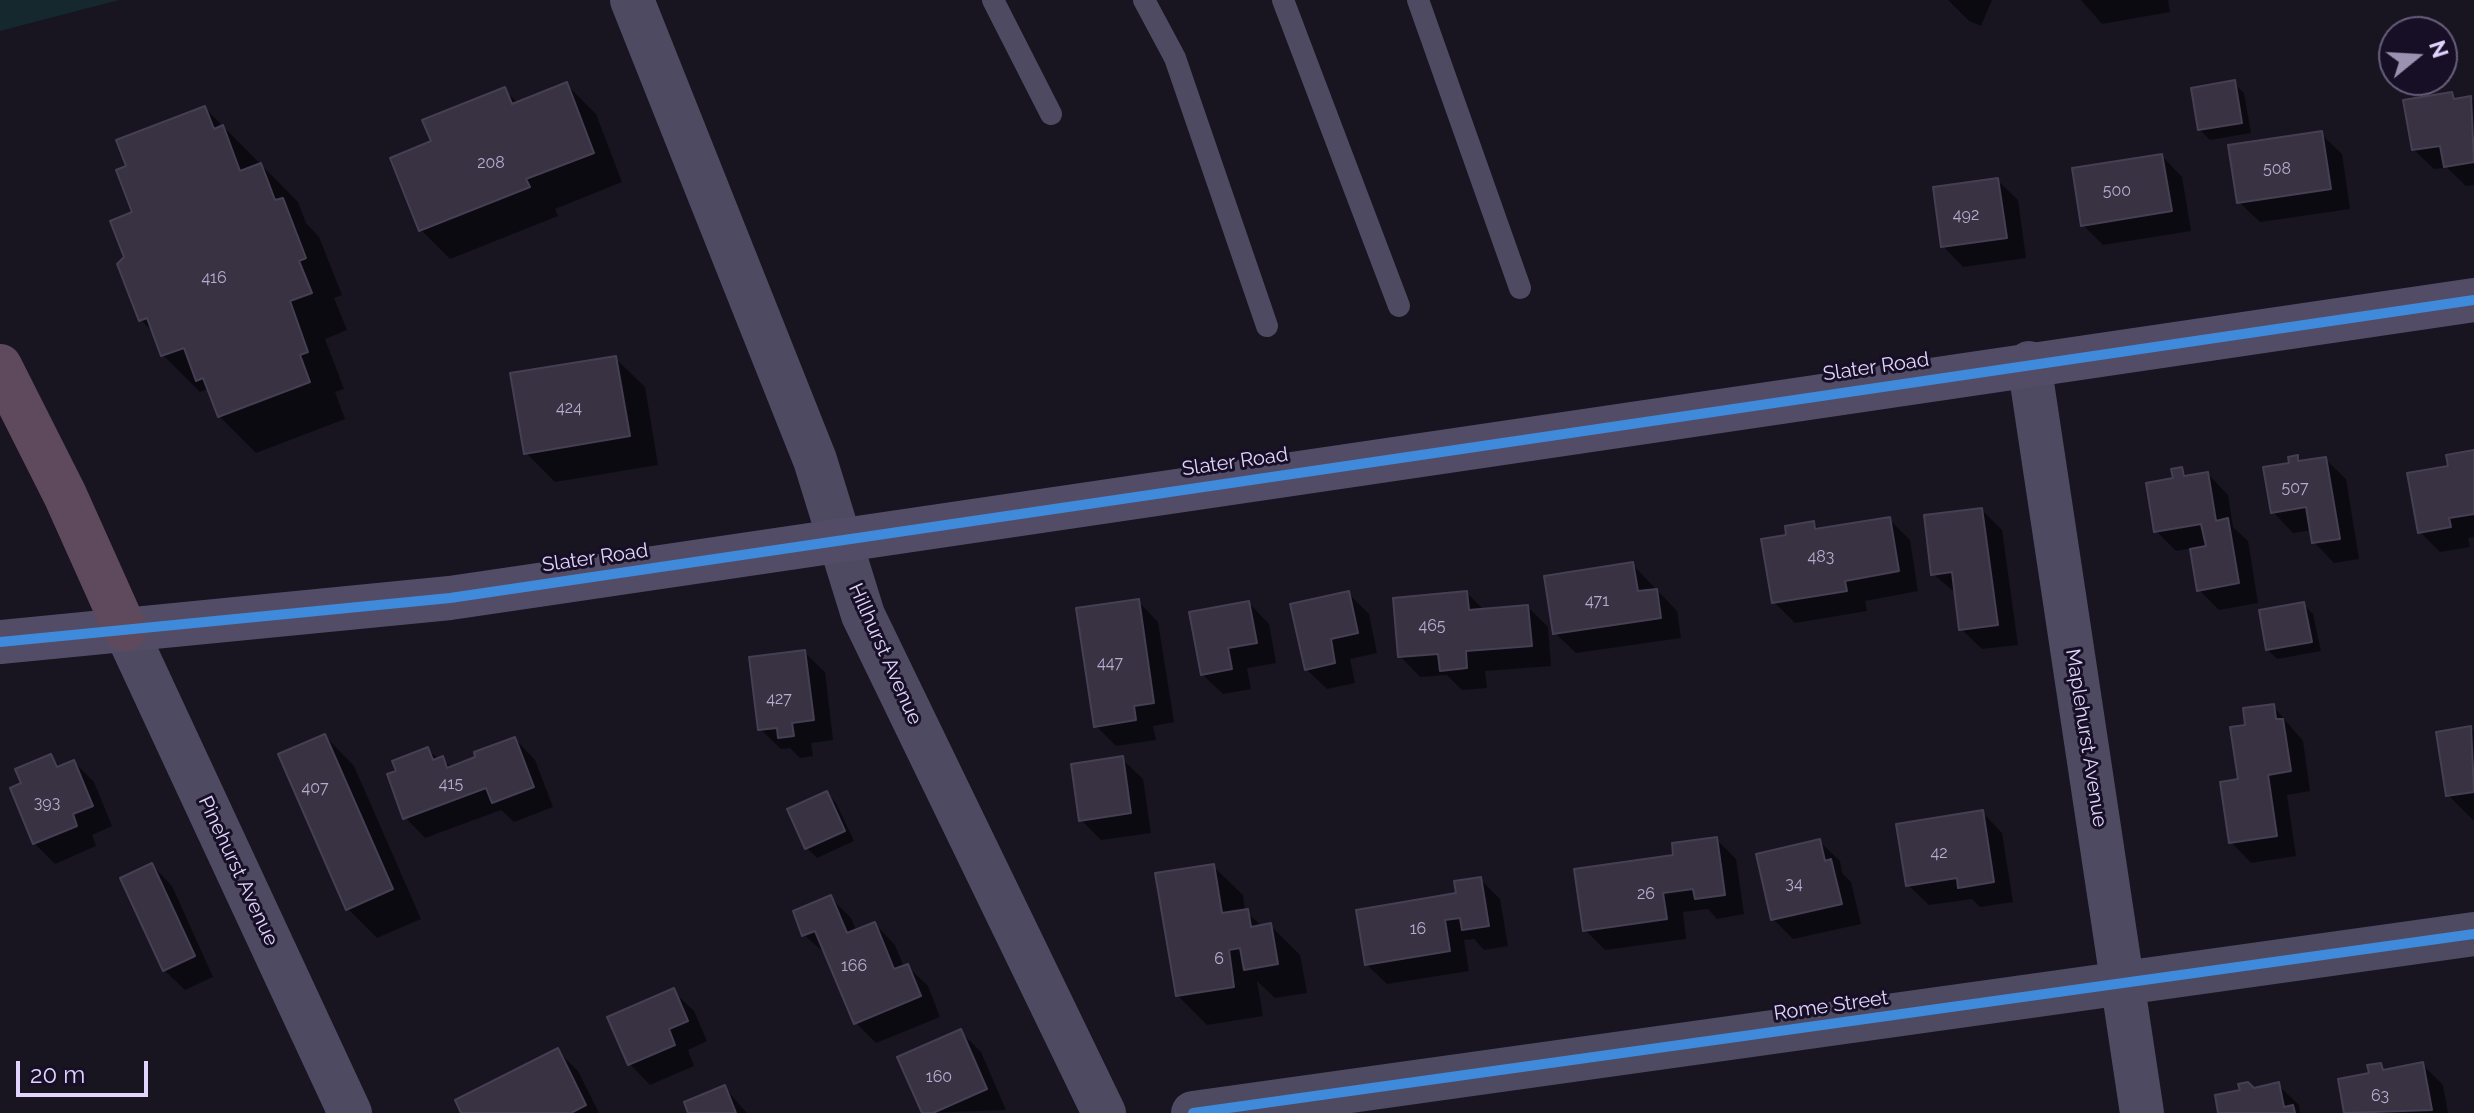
<!DOCTYPE html>
<style>
body{margin:0}
#map{position:relative;width:2474px;height:1113px;overflow:hidden;background:#181420;font-family:Raleway,sans-serif}
canvas{display:block}
.north{position:absolute;left:2378px;top:16px;width:80px;height:80px;box-sizing:border-box;background:#170f25;border:2px solid #685e7c;border-radius:50%;rotate:72deg;font-size:22px;font-weight:700;line-height:32px;text-align:center;color:#e1d5fe}
.north::after{content:'';display:block;margin:auto;width:28px;height:36px;background:#9b91b0;clip-path:polygon(50% 0,100% 100%,50% 72%,0 100%)}
.scale{position:absolute;left:16px;top:1061px;width:132px;height:36px;box-sizing:border-box;border:4px solid #e1d5fe;border-top:0;padding-left:10px;font-size:24px;line-height:28px;white-space:nowrap;color:#e1d5fe;-webkit-text-stroke:6px #170f25;paint-order:stroke}
</style>
<div id="map">
<canvas width="2474" height="1113"></canvas>
<div class="north">N</div>
<div class="scale">20 m</div>
</div>
<script>
const c = document.querySelector('canvas').getContext('2d');
c.lineJoin = 'round';
function fill(path, color) { c.fillStyle = color; c.fill(path, 'evenodd'); }
const poly = rows => new Path2D(rows.map(r => 'M' + r).join(''));
function strokePath(path, color, width, dash) { c.strokeStyle = color; c.lineWidth = width; c.lineCap = dash ? 'butt' : 'round'; c.setLineDash(dash || []); c.stroke(path); }
function label(font, color, halo, rows, align = 'center') {
  c.font = font + ' Raleway,sans-serif'; c.lineWidth = 6; c.setLineDash([]); c.textBaseline = 'middle'; c.strokeStyle = halo; c.fillStyle = color; for (const [text, x, y, turn = 0] of rows) {
    c.save(); c.translate(x, y); c.rotate((+turn || 0) * Math.PI / 180); c.textAlign = isNaN(turn) ? turn : align; if (halo) c.strokeText(text, 0, 0); c.fillText(text, 0, 0); c.restore();
  }
}
const green = poly([
 [0,0,119,0,0,31]
]);
const shadow = poly([
 [1948,0,1992,0,1981,26,1969,21],
 [2081,0,2168,0,2170,12,2102,24],
 [2234,83,2244,93,2251,133,2210,140,2200,130],
 [566,84,596,114,622,182,555,209,558,216,450,259,421,230,505,90,518,103],
 [2452,94,2458,100,2471,98,2474,101,2474,185,2466,186,2447,168,2434,169,2413,149],
 [205,108,298,202,306,223,319,237,342,295,334,298,347,330,325,339,344,389,335,392,345,419,256,453,219,416,208,389,200,392,163,355,155,334,141,320,126,258,135,213,129,167],
 [2321,134,2342,154,2350,209,2260,222,2239,202],
 [2162,156,2182,177,2191,231,2103,245,2083,225],
 [1997,180,2018,200,2026,258,1963,267,1943,246],
 [615,358,645,387,658,465,555,482,526,453],
 [2474,452,2474,537,2468,538,2470,547,2440,552,2420,532,2451,468],
 [2297,457,2302,463,2325,459,2346,479,2359,559,2334,563,2314,542,2312,530,2293,533,2273,512],
 [2182,470,2189,477,2208,474,2228,495,2233,527,2248,541,2258,603,2219,610,2199,590,2192,548,2176,551,2156,531],
 [1982,510,2002,530,2018,645,1982,649,1961,629,1957,594,1933,574],
 [1889,519,1910,540,1918,591,1865,601,1867,611,1795,623,1774,602,1788,536,1813,523,1820,530],
 [1633,565,1677,611,1681,638,1576,653,1555,633],
 [1348,593,1369,614,1377,653,1350,659,1355,683,1327,689,1306,669],
 [1467,593,1485,611,1528,607,1548,627,1551,666,1485,671,1487,688,1462,690,1447,675,1420,677,1400,656],
 [1138,601,1158,622,1174,722,1153,726,1156,740,1116,746,1096,726],
 [1249,603,1269,624,1276,663,1247,668,1251,689,1223,694,1202,674],
 [2303,604,2313,614,2321,651,2277,659,2267,649],
 [804,652,825,672,833,740,811,743,813,756,800,758,790,748,781,749,760,729],
 [2273,706,2303,741,2310,791,2287,795,2296,856,2251,863,2231,842,2248,726],
 [2470,728,2474,732,2474,821,2448,795],
 [325,736,354,766,421,919,377,938,347,908],
 [515,739,535,760,553,807,514,822,501,810,425,838,405,817,427,750,453,768],
 [50,756,61,767,74,762,94,782,112,826,92,835,96,846,55,864,34,843,24,784],
 [1122,759,1143,779,1151,833,1101,840,1081,820],
 [827,793,836,803,854,841,817,858,807,848,790,810],
 [1982,812,2002,833,2013,902,1980,907,1972,899,1929,905,1908,885],
 [1716,839,1736,859,1744,914,1717,919,1708,909,1683,912,1686,939,1605,950,1585,930,1676,857],
 [1819,841,1840,861,1842,873,1851,882,1861,924,1793,939,1773,919],
 [152,865,172,886,213,977,185,990,164,970],
 [1213,866,1243,895,1245,911,1263,927,1271,926,1300,955,1307,993,1275,998,1257,981,1263,1016,1207,1025,1178,996],
 [1480,879,1500,899,1508,946,1484,950,1474,939,1464,940,1469,971,1387,984,1366,964],
 [831,898,851,918,857,932,875,924,895,945,904,967,907,966,928,986,940,1017,876,1043,856,1023,827,955,804,935,795,912],
 [673,991,694,1011,707,1041,688,1050,694,1066,650,1085,630,1064],
 [961,1032,981,1052,1006,1110,924,1113],
 [558,1051,578,1071,599,1113,464,1113],
 [2381,1065,2387,1072,2423,1065,2443,1085,2448,1113,2346,1113,2340,1080,2371,1075],
 [2278,1085,2299,1105,2300,1113,2220,1113,2253,1090],
 [725,1088,747,1113,690,1113]
]);
const building = poly([
 [2235,80,2242,123,2198,130,2191,88,2235,80],
 [567,82,594,153,526,179,530,187,419,231,390,158,431,141,422,120,505,87,512,104,567,82],
 [2452,92,2454,99,2471,96,2474,162,2444,167,2440,146,2412,150,2403,100,2452,92],
 [205,106,214,129,223,125,240,171,261,163,275,200,283,198,306,258,299,261,312,293,290,301,308,352,300,355,310,382,218,417,203,378,196,381,184,348,161,356,147,318,139,321,117,264,124,257,110,221,132,212,116,170,126,166,116,140,205,106],
 [2322,131,2331,189,2237,203,2228,145,2322,131],
 [2162,154,2172,211,2081,226,2072,168,2162,154],
 [1998,178,2007,238,1941,247,1933,187,1998,178],
 [616,356,630,436,524,454,510,373,616,356],
 [2474,450,2474,514,2449,518,2451,527,2418,533,2407,473,2448,466,2446,455,2474,450],
 [2298,455,2298,461,2326,457,2340,539,2312,543,2306,507,2271,513,2263,467,2289,463,2288,457,2298,455],
 [2182,467,2184,476,2208,472,2216,521,2228,518,2239,583,2197,591,2190,549,2206,546,2201,524,2154,532,2146,483,2173,478,2171,469,2182,467],
 [1982,508,1998,625,1959,630,1952,572,1931,575,1924,515,1982,508],
 [1890,517,1899,571,1845,581,1847,591,1772,603,1761,539,1786,535,1785,526,1814,521,1815,529,1890,517],
 [1633,562,1638,591,1657,589,1661,618,1553,634,1544,576,1633,562],
 [1349,591,1358,633,1331,639,1335,663,1305,670,1290,604,1349,591],
 [1467,591,1469,610,1528,605,1532,646,1466,651,1467,668,1440,671,1438,654,1398,657,1393,598,1467,591],
 [1139,599,1154,703,1134,706,1136,720,1094,727,1076,608,1139,599],
 [1249,601,1257,643,1228,648,1232,669,1201,675,1189,612,1249,601],
 [2304,602,2312,642,2266,650,2259,610,2304,602],
 [805,650,814,720,792,723,794,736,778,738,777,728,758,730,749,657,805,650],
 [2274,704,2276,719,2283,719,2291,771,2268,775,2277,836,2229,843,2220,782,2238,779,2230,727,2245,725,2243,708,2274,704],
 [2471,726,2474,792,2446,796,2436,732,2471,726],
 [325,734,393,889,346,910,278,754,325,734],
 [515,737,534,787,492,803,486,788,403,819,387,774,396,771,392,761,428,747,433,760,443,756,447,768,475,757,474,752,515,737],
 [51,754,57,767,74,760,93,806,73,814,77,826,33,844,10,788,21,783,15,769,51,754],
 [1123,756,1131,813,1079,821,1071,764,1123,756],
 [827,791,845,831,805,849,787,809,827,791],
 [1983,810,1994,882,1958,888,1957,878,1906,886,1896,824,1983,810],
 [1717,837,1725,895,1695,899,1693,889,1663,893,1667,919,1583,931,1574,869,1673,855,1672,843,1717,837],
 [1820,839,1825,861,1831,859,1842,904,1771,920,1756,854,1820,839],
 [152,863,195,956,163,971,120,878,152,863],
 [1214,864,1222,913,1248,909,1251,927,1271,923,1278,964,1244,970,1240,948,1229,950,1234,987,1176,996,1155,873,1214,864],
 [1481,877,1489,926,1462,930,1460,918,1445,920,1450,951,1365,965,1356,910,1456,893,1454,881,1481,877],
 [831,895,847,933,875,922,894,969,908,964,921,996,854,1024,815,931,802,936,793,911,831,895],
 [674,988,688,1021,669,1029,675,1045,628,1065,607,1017,674,988],
 [961,1029,987,1089,933,1113,922,1113,897,1057,961,1029],
 [558,1048,586,1105,571,1113,461,1113,455,1100,558,1048],
 [2423,1062,2432,1110,2344,1113,2338,1079,2369,1073,2367,1065,2381,1063,2383,1070,2423,1062],
 [2248,1082,2254,1088,2279,1082,2284,1107,2293,1105,2295,1113,2218,1113,2215,1095,2240,1090,2238,1084,2248,1082],
 [725,1085,736,1113,688,1113,684,1102,725,1085]
]);
const service = poly([
 [993,0,1051,114],
 [1144,0,1175,58,1267,326],
 [1283,0,1399,306],
 [1418,0,1520,288]
]);
const minor = poly([
 [632,0,815,460,863,615,1104,1113],
 [2029,363,2142,1113],
 [125,629,350,1113],
 [1193,1113,2474,934]
]);
const secondary = poly([
 [0,642,450,598,2474,300]
]);
const motorway = poly([
 [0,366,65,495,125,629]
]);
const cycleway = poly([
 [0,642,450,598,2474,300],
 [1193,1113,2474,934]
]);
const numberNames = [
 ["208",491,163],
 ["508",2277,169],
 ["500",2117,191],
 ["492",1966,215],
 ["416",214,278],
 ["424",569,408],
 ["507",2295,488],
 ["483",1821,557],
 ["471",1597,601],
 ["465",1432,626],
 ["447",1110,663],
 ["427",779,699],
 ["415",451,784],
 ["407",315,788],
 ["393",47,803],
 ["42",1939,853],
 ["34",1794,884],
 ["26",1646,894],
 ["16",1418,929],
 ["6",1219,959],
 ["166",854,966],
 ["160",939,1077],
 ["63",2380,1096]
];
const streetNames = [
 ["Slater Road",1876,367,-8],
 ["Slater Road",1235,462,-8],
 ["Slater Road",595,558,-8],
 ["Hillhurst Avenue",885,654,66],
 ["Maplehurst Avenue",2086,738,81],
 ["Pinehurst Avenue",238,871,65],
 ["Rome Street",1831,1006,-8]
];
fill(green, '#14282d');
fill(shadow, '#0007');
fill(building, '#383242');
strokePath(building, '#463f54', 2);
strokePath(service, '#4e4a61', 22);
strokePath(minor, '#4e4a61', 44);
strokePath(secondary, '#534c67', 44);
strokePath(motorway, '#5e4a5c', 44);
strokePath(cycleway, '#408adc', 10);
label('16px', '#b7accf', null, numberNames);
label('20px', '#e1d5fe', '#170f25', streetNames);
</script>
